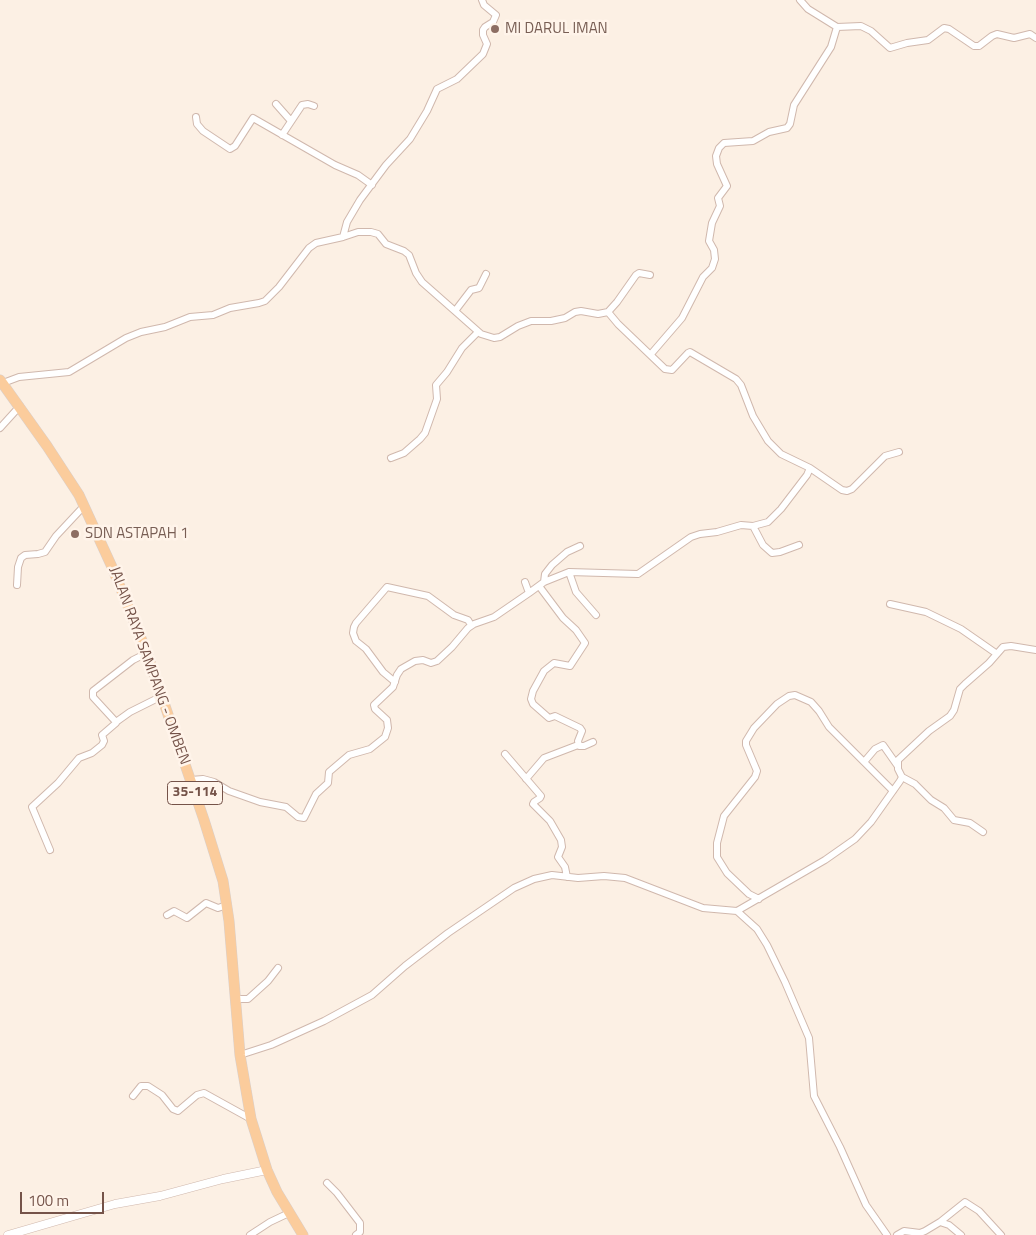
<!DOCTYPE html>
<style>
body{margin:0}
#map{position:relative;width:1036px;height:1235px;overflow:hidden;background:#fcf0e4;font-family:"Titillium Web",sans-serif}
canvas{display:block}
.scale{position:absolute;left:20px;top:1192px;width:84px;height:22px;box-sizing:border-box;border:2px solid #755349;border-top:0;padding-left:6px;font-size:15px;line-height:18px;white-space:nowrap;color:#755349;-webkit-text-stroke:4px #fff4ea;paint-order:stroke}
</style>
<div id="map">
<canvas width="1036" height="1235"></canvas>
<div class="scale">100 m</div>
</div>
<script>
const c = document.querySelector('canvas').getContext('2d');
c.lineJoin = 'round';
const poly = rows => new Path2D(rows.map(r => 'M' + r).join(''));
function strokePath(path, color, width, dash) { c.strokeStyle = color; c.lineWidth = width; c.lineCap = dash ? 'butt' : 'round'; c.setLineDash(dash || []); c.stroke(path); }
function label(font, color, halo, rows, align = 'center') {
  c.font = font + ' "Titillium Web",sans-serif'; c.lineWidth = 5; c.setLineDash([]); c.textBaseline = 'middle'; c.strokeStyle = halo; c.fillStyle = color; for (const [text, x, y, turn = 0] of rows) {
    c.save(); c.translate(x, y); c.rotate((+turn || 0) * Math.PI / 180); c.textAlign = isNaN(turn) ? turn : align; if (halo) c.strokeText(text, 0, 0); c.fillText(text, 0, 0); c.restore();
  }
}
const minor = poly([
 [800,0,808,9,837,27,861,26,871,31,890,48,907,43,928,40,944,28,949,29,974,46,979,46,992,36,997,34,1014,38,1030,34,1036,38],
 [276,104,291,121],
 [196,117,197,124,203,131,230,149,235,146,253,118,335,165,358,175,372,185],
 [282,135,302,105,308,104,314,106],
 [343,237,358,232,371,232,378,234,386,244,404,251,409,255,416,273,422,282,481,334,494,338,500,337,518,326,531,321,551,321,565,318,575,312,581,311,598,314,608,312,618,324,665,369,672,370,688,353,690,352,736,379,741,385,753,416,768,441,781,454,810,468,807,475,781,509,768,522,753,526],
 [455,311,471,290,479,288,486,274],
 [608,312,617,302,636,275,639,273,650,275],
 [651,354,682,318,703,277,712,268,715,259,714,250,709,241,712,223,720,206,718,198,727,186,717,164,716,156,719,148,724,143,753,141,769,132,787,128,790,124,794,105,831,47,837,27],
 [3,383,19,377,69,372,126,338,141,332,165,327,190,317,213,315,230,308,259,303,265,301,279,287,309,248,316,243,343,237,347,222,360,200,386,165,410,139,427,111,437,89,457,79,483,54,487,44,483,35,483,30,485,27,493,22,496,15,484,5,482,0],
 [0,428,20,406],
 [391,458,404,453,420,439,425,433,437,399,436,385,447,372,462,348,478,332],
 [810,468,842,490,847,491,852,489,885,456,899,452],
 [569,572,576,592,596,615],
 [544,582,545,574,552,565,567,552,580,546],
 [17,585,18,567,21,558,25,555,38,554,45,552,56,536,84,506],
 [539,586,563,618,576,630,585,643,570,666,554,663,544,671,533,691,531,699,533,704,549,718,555,716,580,728,582,731,578,741,579,746,584,746,593,742],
 [529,593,544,582,569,572,638,574,691,537,700,534,717,532,741,525,753,526,763,545,772,553,780,552,799,545],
 [890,604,926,612,961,629,997,654],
 [395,682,383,672,366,649,356,641,353,633,354,627,356,623,387,587,428,596,454,615,468,620,471,625],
 [116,722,130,712,162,696],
 [505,754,541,796,540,798,534,802,533,804,550,821,561,840,562,847,558,857,565,867,567,877],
 [864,762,875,749,883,745,897,765],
 [902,777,915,784,931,800,944,808,954,820,970,823,983,832],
 [526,779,544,758,578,745],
 [191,780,203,779,214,782,229,791,260,802,286,807,298,817,304,818,316,794,328,783,329,772,349,755,370,749,385,737,388,728,387,720,375,709,374,705,393,687,397,675,401,669,415,661,423,660,431,663,437,661,452,647,468,628,474,624,494,617,529,593,525,582],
 [50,850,32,807,58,783,79,758,92,753,102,745,104,741,102,735,116,723,116,722,93,697,93,691,133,660,147,653],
 [759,899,749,894,727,873,717,857,717,843,724,816,755,777,757,771,746,745,746,741,754,728,777,704,789,696,795,695,811,702,819,711,829,727,893,791],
 [737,911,757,929,767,945,785,982,809,1038,814,1096,840,1147,866,1205,887,1235],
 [167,915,174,911,187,918,206,903,218,908,227,905],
 [236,999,248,999,268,981,278,968],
 [240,1055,271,1045,324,1021,372,995,405,966,448,933,514,888,534,879,552,875,578,878,604,876,625,878,703,908,737,911,825,860,855,839,871,822,900,781,902,777,898,769,898,760,929,731,950,716,954,710,960,689,965,684,989,663,1003,647,1011,646,1036,650],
 [133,1096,141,1086,148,1086,162,1095,173,1109,178,1111,197,1095,204,1093,251,1119],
 [327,1183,337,1193,360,1223,360,1232,356,1235],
 [940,1222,965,1202,979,1211,1001,1235],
 [250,1235,270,1222,289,1213],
 [897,1235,904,1231,920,1233,925,1231,940,1222,949,1225,961,1235]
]);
const tertiary = poly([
 [8,1235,115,1204,160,1196,223,1179,267,1170]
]);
const primary = poly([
 [0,380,47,446,79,495,112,567,147,653,204,820,223,881,229,921,240,1055,251,1119,267,1170,277,1192,303,1235]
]);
const markers = [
 [495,29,5,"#8d6e63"],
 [75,534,5,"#8d6e63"]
];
const shields = [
 [195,793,55]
];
const shieldNames = [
 ["35-114",195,793]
];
const educationNames = [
 ["MI DARUL IMAN",505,29],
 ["SDN ASTAPAH 1",85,534]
];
const streetNames = [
 ["JALAN RAYA SAMPANG - OMBEN",149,666,70]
];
strokePath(minor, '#d0b8ad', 8);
strokePath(tertiary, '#d0b8ad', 9);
strokePath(primary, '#d8cfcc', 11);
strokePath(minor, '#fff', 6);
strokePath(tertiary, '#fff', 8);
strokePath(primary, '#fbcc9c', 10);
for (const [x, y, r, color] of markers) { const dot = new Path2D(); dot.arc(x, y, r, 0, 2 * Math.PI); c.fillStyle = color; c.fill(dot); strokePath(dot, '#fff4ea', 2); }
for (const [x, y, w] of shields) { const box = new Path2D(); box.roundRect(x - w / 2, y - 11.5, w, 23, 4); c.fillStyle = '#fff4ea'; c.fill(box); strokePath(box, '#755349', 1); }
label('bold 14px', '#755349', null, shieldNames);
label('15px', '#785e54', '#fff4ea', educationNames, 'left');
label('15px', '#755349', '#fff4ea', streetNames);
</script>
